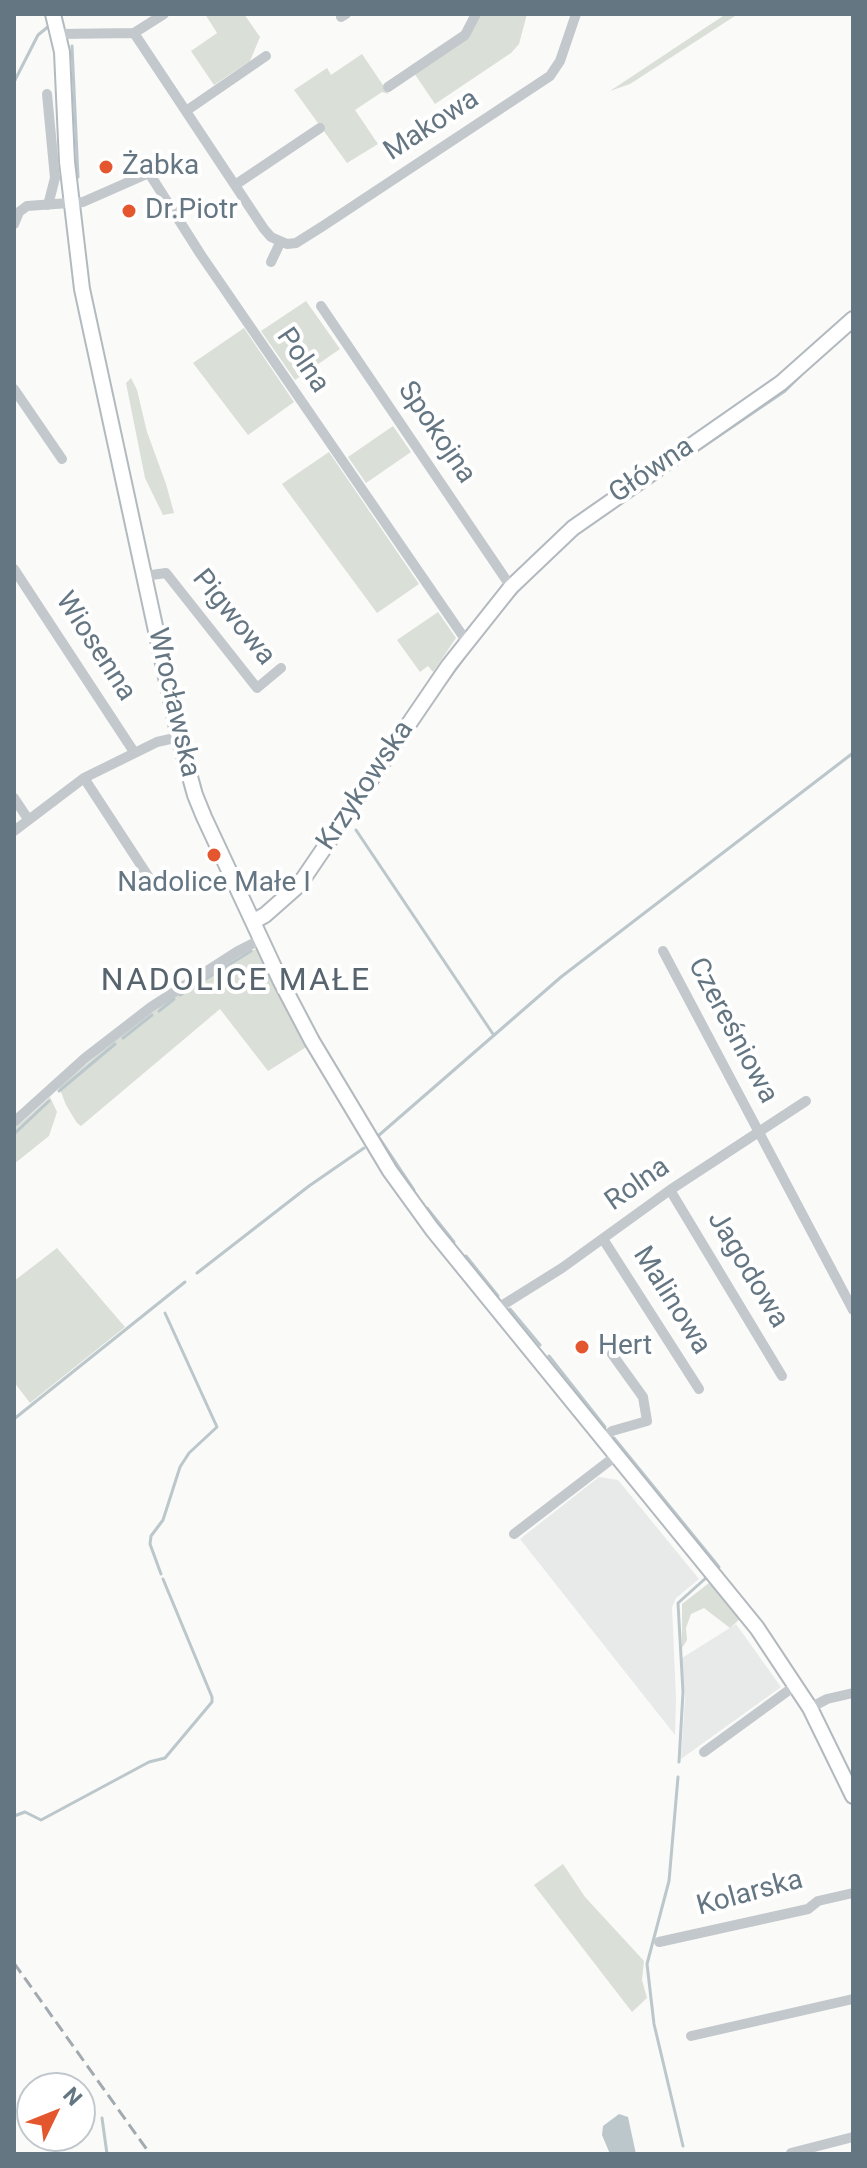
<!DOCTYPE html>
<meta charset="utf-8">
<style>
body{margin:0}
#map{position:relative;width:867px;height:2168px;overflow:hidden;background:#fafaf8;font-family:Roboto,sans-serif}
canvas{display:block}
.frame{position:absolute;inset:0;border:16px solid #657683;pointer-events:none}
.north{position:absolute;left:16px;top:2072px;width:80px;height:80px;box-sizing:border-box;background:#fff;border:2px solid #c1c8cd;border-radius:50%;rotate:47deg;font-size:22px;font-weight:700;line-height:32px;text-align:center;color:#657683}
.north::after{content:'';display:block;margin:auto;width:28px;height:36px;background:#e4572e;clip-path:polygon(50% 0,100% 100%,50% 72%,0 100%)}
</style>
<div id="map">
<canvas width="867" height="2168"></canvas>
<div class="frame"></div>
<div class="north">N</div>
</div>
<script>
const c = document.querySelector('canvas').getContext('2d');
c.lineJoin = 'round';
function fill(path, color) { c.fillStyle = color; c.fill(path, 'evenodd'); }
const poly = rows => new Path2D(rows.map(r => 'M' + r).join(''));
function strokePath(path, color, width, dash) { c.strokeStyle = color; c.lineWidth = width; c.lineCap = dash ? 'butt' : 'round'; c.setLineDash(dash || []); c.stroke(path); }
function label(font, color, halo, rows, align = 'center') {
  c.font = font + ' Roboto,sans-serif'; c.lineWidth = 8; c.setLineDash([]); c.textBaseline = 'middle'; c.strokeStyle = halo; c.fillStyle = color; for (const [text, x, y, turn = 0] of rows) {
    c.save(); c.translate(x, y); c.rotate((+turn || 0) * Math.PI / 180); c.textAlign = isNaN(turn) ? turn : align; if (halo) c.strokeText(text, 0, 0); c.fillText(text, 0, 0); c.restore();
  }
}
const built = poly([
 [599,1477,618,1480,699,1579,676,1598,672,1607,676,1699,675,1735,520,1539],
 [736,1624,781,1687,681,1759,685,1697,682,1658]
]);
const green = poly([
 [205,14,244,14,260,37,250,61,214,85,191,51,217,33],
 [481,14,527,14,519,44,511,53,435,104,414,73,468,37],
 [726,14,738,14,630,84,610,91],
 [362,54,389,94,382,92,355,110,378,144,347,163,294,90,327,68,331,75],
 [306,301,340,349,295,380,261,331],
 [244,328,294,402,248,435,193,363],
 [131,378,137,390,147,432,166,484,174,513,163,515,145,478,126,383],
 [393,426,411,452,366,483,348,457],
 [329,452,419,584,377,613,282,484],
 [438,612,456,638,433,672,428,666,420,672,397,640],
 [258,949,308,1046,268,1071,220,1009,81,1126,77,1123,66,1105,59,1087,119,1036,178,994,247,951],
 [50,1097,57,1112,49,1136,14,1164,14,1129],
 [57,1248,125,1327,30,1403,14,1382,14,1281],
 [709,1583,741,1618,730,1628,704,1608,691,1614,686,1628,687,1640,682,1648,682,1604],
 [563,1864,585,1897,644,1961,642,1980,647,1998,632,2012,534,1885]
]);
const water = poly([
 [619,2114,628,2117,636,2154,610,2154,602,2135,603,2126]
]);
const stream = poly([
 [67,14,70,14],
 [72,46,78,177],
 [14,82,38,35,49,26],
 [657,478,785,391,800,376],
 [507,603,523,585],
 [444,685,463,659],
 [356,830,493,1034],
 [180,995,251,951],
 [159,1011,174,999],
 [123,1038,152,1015],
 [59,1091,115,1044],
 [14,1134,49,1101],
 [414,1190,378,1136,561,977,853,753],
 [427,1208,454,1242],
 [466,1256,498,1296],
 [197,1273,309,1186,364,1148],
 [510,1309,540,1345],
 [549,1356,605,1427],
 [14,1419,185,1282],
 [614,1438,719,1567],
 [161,1574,150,1544,151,1536,163,1520,180,1467,189,1453,217,1427,165,1313],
 [679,1762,683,1692,678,1603,707,1577],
 [678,1777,669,1881,647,1964,654,2024,683,2146],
 [14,1816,25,1812,41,1820,149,1762,165,1758,212,1702,212,1697,163,1579],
 [102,2118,107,2154]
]);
const street = poly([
 [341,17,346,14],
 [134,33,264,229,271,237,287,244,296,243,323,226,550,76,560,61,576,14],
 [59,34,134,33,164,14],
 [388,87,465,35,476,14],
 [47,94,55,178,48,205],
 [186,111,266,56],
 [235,185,320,128],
 [14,224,19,212,27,206,83,202,149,173,201,255,467,642],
 [271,262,280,243],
 [321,306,511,587],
 [14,389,62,459],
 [14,569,134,752],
 [144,576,166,573,257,688,281,668],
 [84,778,148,876],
 [14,798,28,819],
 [14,831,84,778,157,742,179,737],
 [663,951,853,1310],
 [14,1122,85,1058,151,1007,238,951,262,939],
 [670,1190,782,1376],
 [603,1239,699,1389],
 [498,1308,562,1268,670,1190,806,1101],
 [603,1439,612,1431,647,1421,643,1397,612,1354],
 [514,1534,617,1455],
 [810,1708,827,1699,853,1693],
 [704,1752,796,1685],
 [659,1942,808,1909,818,1901,853,1893],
 [691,2036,853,1999],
 [791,2153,853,2137]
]);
const secondary = poly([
 [53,14,62,52,67,162,82,289,179,737,195,795,204,817,280,980,312,1041,390,1171,432,1229,757,1628,810,1708,853,1796],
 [254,921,265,915,299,885,449,665,511,587,573,528,781,383,853,319]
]);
const rail = poly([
 [14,1963,150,2154]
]);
const markers = [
 [106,167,8,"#e4572e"],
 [129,211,8,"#e4572e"],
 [214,855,8,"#e4572e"],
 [582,1347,8,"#e4572e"]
];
const streetNames = [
 ["Makowa",432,126,-33],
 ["Polna",302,361,56],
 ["Spokojna",436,433,56],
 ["Główna",652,471,-34],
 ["Pigwowa",233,618,51],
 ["Wiosenna",95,647,57],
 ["Wrocławska",173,703,77],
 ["Krzykowska",366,786,-56],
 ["Czereśniowa",732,1031,62],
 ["Rolna",638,1185,-35],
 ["Jagodowa",747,1270,59],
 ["Malinowa",671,1301,58],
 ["Kolarska",750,1894,-15]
];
const poiNames = [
 ["Żabka",122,167],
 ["Dr.Piotr",145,211],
 ["Nadolice Małe I",214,884,"center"],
 ["Hert",598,1347]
];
const quarterNames = [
 ["NADOLICE MAŁE",236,982]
];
fill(built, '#e8e9e9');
fill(green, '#dadfd7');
fill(water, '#bbc7cb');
strokePath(stream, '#bbc7cb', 3);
strokePath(secondary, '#b3babf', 18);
strokePath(street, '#c3c8cc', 10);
strokePath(secondary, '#fff', 14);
strokePath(rail, '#a2aab0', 3, [12, 6]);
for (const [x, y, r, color] of markers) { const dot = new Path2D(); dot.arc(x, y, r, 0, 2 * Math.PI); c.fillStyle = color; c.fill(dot); strokePath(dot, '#fff', 3); }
label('28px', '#657683', '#fff', streetNames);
label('28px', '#657683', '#fff', poiNames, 'left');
c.letterSpacing = '2px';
label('32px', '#57646e', '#fff', quarterNames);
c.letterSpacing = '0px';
</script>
